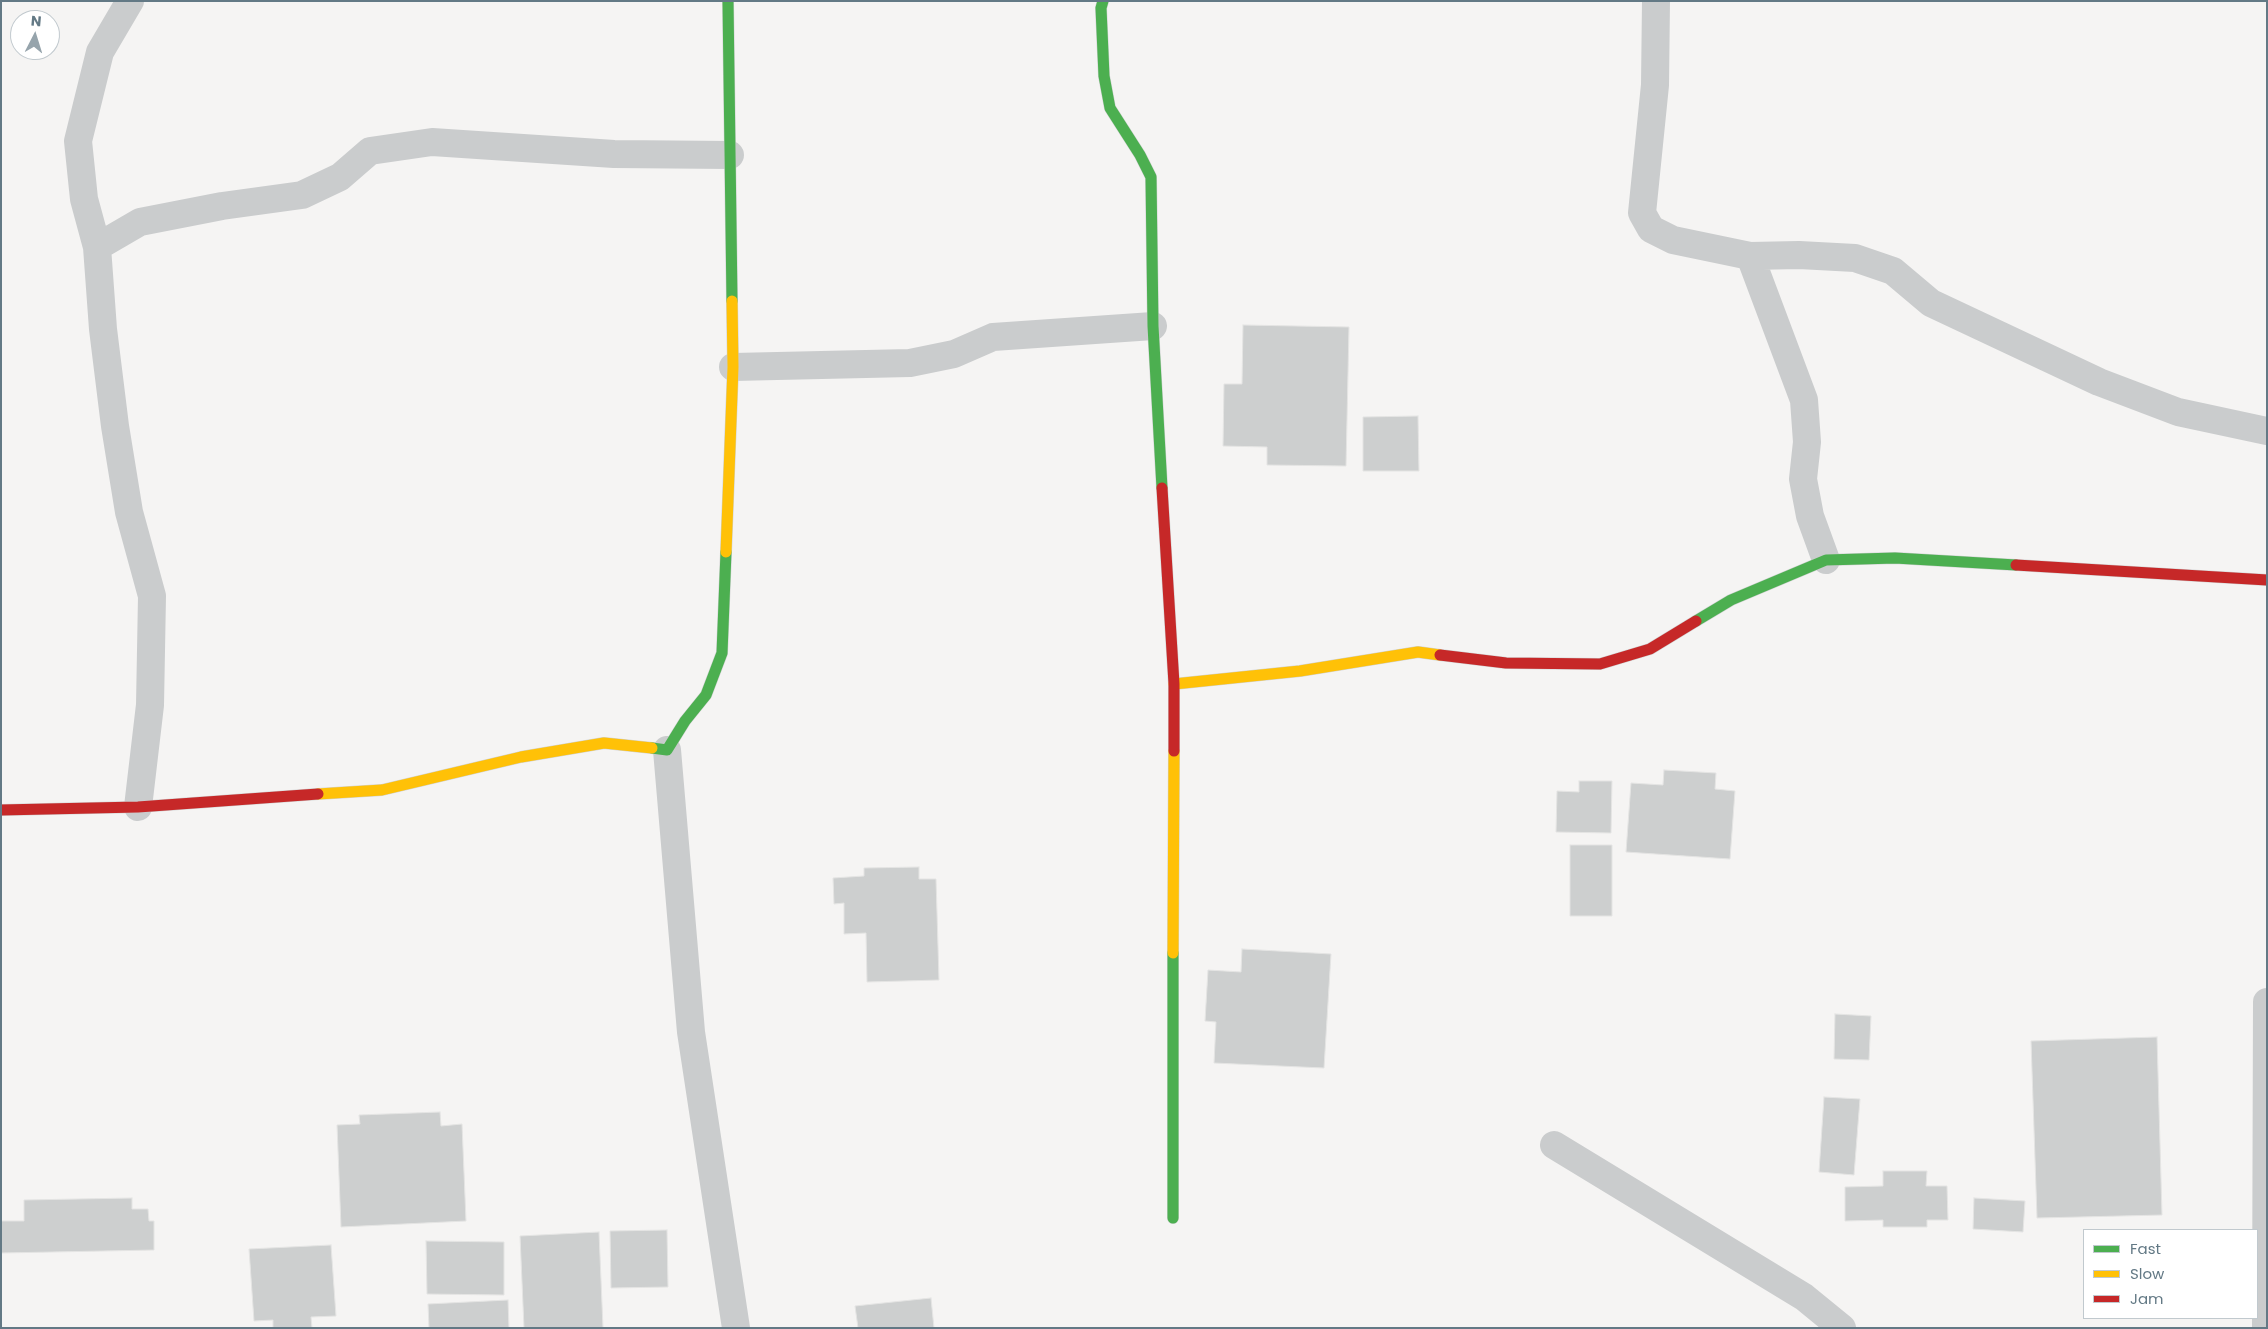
<!DOCTYPE html>
<style>
body{margin:0}
#map{position:relative;width:2268px;height:1329px;overflow:hidden;background:#f5f4f3;font-family:Poppins,sans-serif}
canvas{display:block}
.frame{position:absolute;inset:0;border:2px solid #637985;pointer-events:none}
.legend{position:absolute;left:2083px;top:1229px;width:175px;height:90px;box-sizing:border-box;background:#fff;border:1px solid #c1c9ce;margin:0;padding:6px 9px;list-style:none;font-size:15px;color:#637985}
.legend li{display:flex;align-items:center;gap:10px;height:25px}
.legend b{width:25px;border:1px solid #c1c9ce}
.north{position:absolute;left:10px;top:10px;width:50px;height:50px;box-sizing:border-box;background:#fff;border:1px solid #c1c9ce;border-radius:50%;rotate:5deg;font-size:14px;font-weight:700;line-height:20px;text-align:center;color:#637985}
.north::after{content:'';display:block;margin:auto;width:18px;height:22px;background:#96a4ac;clip-path:polygon(50% 0,100% 100%,50% 72%,0 100%)}
</style>
<div id="map">
<canvas width="2268" height="1329"></canvas>
<div class="frame"></div>
<ul class="legend">
<li><b style="height:6px;background:#4caf50"></b>Fast</li>
<li><b style="height:6px;background:#ffc107"></b>Slow</li>
<li><b style="height:6px;background:#c62828"></b>Jam</li>
</ul>
<div class="north">N</div>
</div>
<script>
const c = document.querySelector('canvas').getContext('2d');
c.lineJoin = 'round';
function fill(path, color) { c.fillStyle = color; c.fill(path, 'evenodd'); }
const poly = rows => new Path2D(rows.map(r => 'M' + r).join(''));
function strokePath(path, color, width, dash) { c.strokeStyle = color; c.lineWidth = width; c.lineCap = dash ? 'butt' : 'round'; c.setLineDash(dash || []); c.stroke(path); }
const building = poly([
 [1243,325,1349,327,1346,466,1267,465,1267,447,1223,446,1224,384,1242,384,1243,325],
 [1418,416,1419,471,1363,471,1363,417,1418,416],
 [1664,770,1716,773,1715,789,1735,791,1730,859,1626,852,1631,783,1663,785,1664,770],
 [1579,781,1612,781,1611,833,1556,832,1557,791,1579,792,1579,781],
 [1570,845,1612,845,1612,916,1570,916,1570,845],
 [919,867,919,879,936,879,939,980,867,982,866,933,844,934,844,903,834,904,833,878,864,876,864,868,919,867],
 [1242,949,1331,954,1324,1068,1214,1063,1216,1022,1205,1021,1208,970,1241,972,1242,949],
 [1835,1014,1871,1016,1869,1060,1834,1059,1835,1014],
 [2157,1037,2162,1215,2037,1218,2031,1041,2157,1037],
 [1824,1097,1860,1099,1854,1175,1819,1172,1824,1097],
 [440,1112,441,1126,462,1124,466,1221,341,1227,337,1125,360,1124,359,1115,440,1112],
 [1883,1171,1927,1171,1926,1186,1947,1186,1948,1220,1927,1220,1927,1227,1883,1227,1883,1220,1845,1221,1845,1187,1883,1186,1883,1171],
 [132,1198,132,1209,148,1209,149,1221,154,1221,154,1250,1,1253,1,1221,24,1221,24,1200,132,1198],
 [1974,1198,2025,1201,2023,1232,1973,1229,1974,1198],
 [667,1230,668,1287,611,1288,610,1231,667,1230],
 [599,1232,603,1328,524,1328,520,1236,599,1232],
 [426,1241,504,1242,504,1295,427,1294,426,1241],
 [331,1245,336,1316,311,1317,312,1328,273,1328,273,1320,254,1321,249,1249,331,1245],
 [931,1298,934,1328,858,1328,855,1306,931,1298],
 [508,1300,509,1328,429,1328,428,1304,508,1300]
]);
const street = poly([
 [130,1,100,52,78,141,84,199,97,247,103,329,115,426,129,512,152,596,150,705,138,807],
 [1656,1,1655,85,1642,213,1651,229,1673,240,1750,256,1799,255,1855,258,1893,271,1931,303,2099,382,2178,412,2267,431],
 [97,247,140,222,222,206,302,195,340,177,370,151,432,142,614,154,730,155],
 [1750,256,1804,400,1807,442,1803,479,1810,516,1826,560],
 [733,367,910,363,954,354,993,337,1153,326],
 [667,750,691,1032,736,1328],
 [1554,1145,1804,1297,1842,1328],
 [2266,1328,2267,1002]
]);
const fast = poly([
 [728,1,732,301],
 [1103,1,1101,8,1104,76,1110,108,1140,155,1151,177,1153,326,1162,488],
 [1696,621,1731,600,1826,560,1895,558,2016,565],
 [652,748,667,750,685,721,706,695,722,653,726,552],
 [1173,1218,1173,953]
]);
const slow = poly([
 [726,552,733,367,732,301],
 [1174,684,1300,671,1418,652,1440,655],
 [318,794,382,790,521,757,604,743,652,748],
 [1173,953,1174,751]
]);
const jam = poly([
 [1162,488,1174,684,1174,751],
 [2016,565,2267,580],
 [1440,655,1506,663,1600,664,1650,649,1696,621],
 [1,810,138,807,318,794]
]);
fill(building, '#cdcfcf');
strokePath(building, '#e4e4e3', 1);
strokePath(fast, '#d0d2d2', 12);
strokePath(slow, '#d0d2d2', 12);
strokePath(jam, '#d0d2d2', 12);
strokePath(street, '#cacccd', 28);
strokePath(fast, '#4caf50', 11);
strokePath(slow, '#ffc107', 11);
strokePath(jam, '#c62828', 11);
</script>
